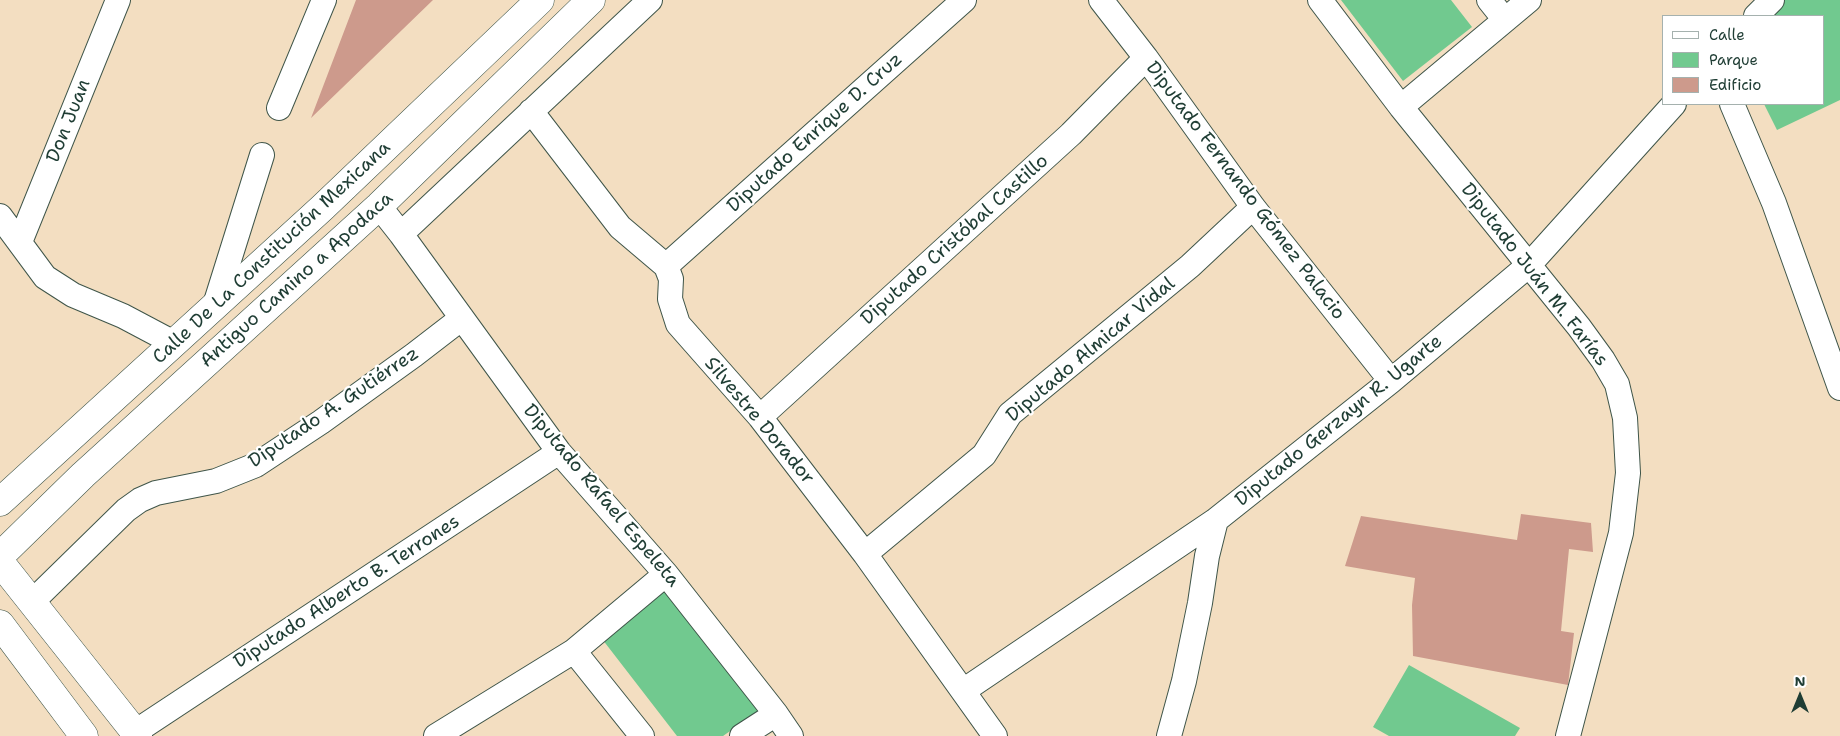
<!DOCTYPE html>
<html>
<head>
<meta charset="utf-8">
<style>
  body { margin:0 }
  #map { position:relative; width:1840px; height:736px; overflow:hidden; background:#f3dec1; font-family:"Shantell Sans",sans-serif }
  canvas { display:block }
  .legend { position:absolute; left:1662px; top:15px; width:162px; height:90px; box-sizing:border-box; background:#fff; border:1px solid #a5b1ae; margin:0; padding:6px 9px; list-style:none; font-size:15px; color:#1f3d34 }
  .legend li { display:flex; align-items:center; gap:10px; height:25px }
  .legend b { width:25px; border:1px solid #a5b1ae }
  .north { position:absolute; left:1775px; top:671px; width:50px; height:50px; -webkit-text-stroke:4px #fff; paint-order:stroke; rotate:0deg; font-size:14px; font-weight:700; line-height:20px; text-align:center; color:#1f3d34 }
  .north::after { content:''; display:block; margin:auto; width:18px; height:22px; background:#1f3d34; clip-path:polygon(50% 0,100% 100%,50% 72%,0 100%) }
</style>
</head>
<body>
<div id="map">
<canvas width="1840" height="736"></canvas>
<ul class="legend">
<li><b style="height:6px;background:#fff"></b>Calle</li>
<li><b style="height:14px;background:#71c98f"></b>Parque</li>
<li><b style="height:14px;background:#cd9a8c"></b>Edificio</li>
</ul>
<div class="north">N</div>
</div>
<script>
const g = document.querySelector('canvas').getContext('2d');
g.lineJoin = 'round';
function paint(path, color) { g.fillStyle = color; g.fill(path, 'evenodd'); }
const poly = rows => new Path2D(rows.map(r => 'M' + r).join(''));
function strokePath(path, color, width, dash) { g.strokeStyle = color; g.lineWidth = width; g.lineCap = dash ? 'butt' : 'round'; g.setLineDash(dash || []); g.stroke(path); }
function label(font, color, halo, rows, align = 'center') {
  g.font = font + ' "Shantell Sans",sans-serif'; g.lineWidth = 4.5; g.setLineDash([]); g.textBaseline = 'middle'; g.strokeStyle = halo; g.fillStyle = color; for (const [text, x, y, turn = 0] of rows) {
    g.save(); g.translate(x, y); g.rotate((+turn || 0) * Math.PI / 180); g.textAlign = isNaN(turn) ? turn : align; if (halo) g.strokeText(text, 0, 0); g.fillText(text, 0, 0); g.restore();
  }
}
const green = poly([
  [1341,0,1451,0,1472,27,1403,81],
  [1781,0,1840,0,1840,100,1777,130,1764,104,1824,104,1824,16,1768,16],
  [670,583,763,708,723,736,677,736,599,635],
  [1409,665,1520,728,1515,736,1389,736,1373,727]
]);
const building = poly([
  [356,0,433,0,311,118],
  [1521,514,1591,523,1593,552,1569,549,1561,631,1574,633,1568,685,1413,656,1412,605,1415,578,1345,566,1361,516,1517,540]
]);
const minor = poly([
  [1101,0,1146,58,1253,207,1391,381],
  [1320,0,1401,107,1579,327,1603,360,1617,384,1625,418,1628,473,1621,533,1568,736],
  [1489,0,1505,20],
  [1756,16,1772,0],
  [1732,104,1774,203,1840,388],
  [1401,107,1529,0],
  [279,108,324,0],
  [531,111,620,227,666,266,671,279,670,299,678,324,760,417,865,554,995,736],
  [379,206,401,234,559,452,666,574,776,714,791,736],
  [0,216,45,277,73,295,123,316,174,343],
  [401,234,650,0],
  [20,242,118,0],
  [666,266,964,0],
  [215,305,262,155],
  [760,417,1071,134,1146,58],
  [865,554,984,455,1010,414,1190,266,1253,207],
  [33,601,126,510,140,500,156,493,216,481,256,465,321,422,414,355,462,318],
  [574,651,642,736],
  [963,691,1216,520,1391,381,1529,265,1674,104],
  [135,732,559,452],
  [436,736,574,651,666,574],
  [742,736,776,714],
  [1169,736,1184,681,1200,603,1207,556,1216,520]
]);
const tertiary = poly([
  [0,502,322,208,540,0],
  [0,556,83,475,379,206,591,0],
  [0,562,138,736],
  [0,624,84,736]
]);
const streetNames = [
  ["Don Juan",69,121,-68],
  ["Diputado Enrique D. Cruz",815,133,-42],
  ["Diputado Fernando Gómez Palacio",1245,191,53],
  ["Diputado Cristóbal Castillo",955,240,-42],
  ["Calle De La Constitución Mexicana",272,253,-43],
  ["Diputado Juán M. Farías",1534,275,52],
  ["Antiguo Camino a Apodaca",297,280,-42],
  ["Diputado Almicar Vidal",1091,350,-40],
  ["Diputado A. Gutiérrez",334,408,-34],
  ["Silvestre Dorador",759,421,50],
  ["Diputado Gerzayn R. Ugarte",1339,421,-39],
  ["Diputado Rafael Espeleta",601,496,50],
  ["Diputado Alberto B. Terrones",347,592,-33]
];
paint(green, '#71c98f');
paint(building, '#cd9a8c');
strokePath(minor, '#3f5549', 26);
strokePath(tertiary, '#3f5549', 29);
strokePath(minor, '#fff', 24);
strokePath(tertiary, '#fff', 28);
label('19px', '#1f3d34', '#fff', streetNames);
</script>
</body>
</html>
